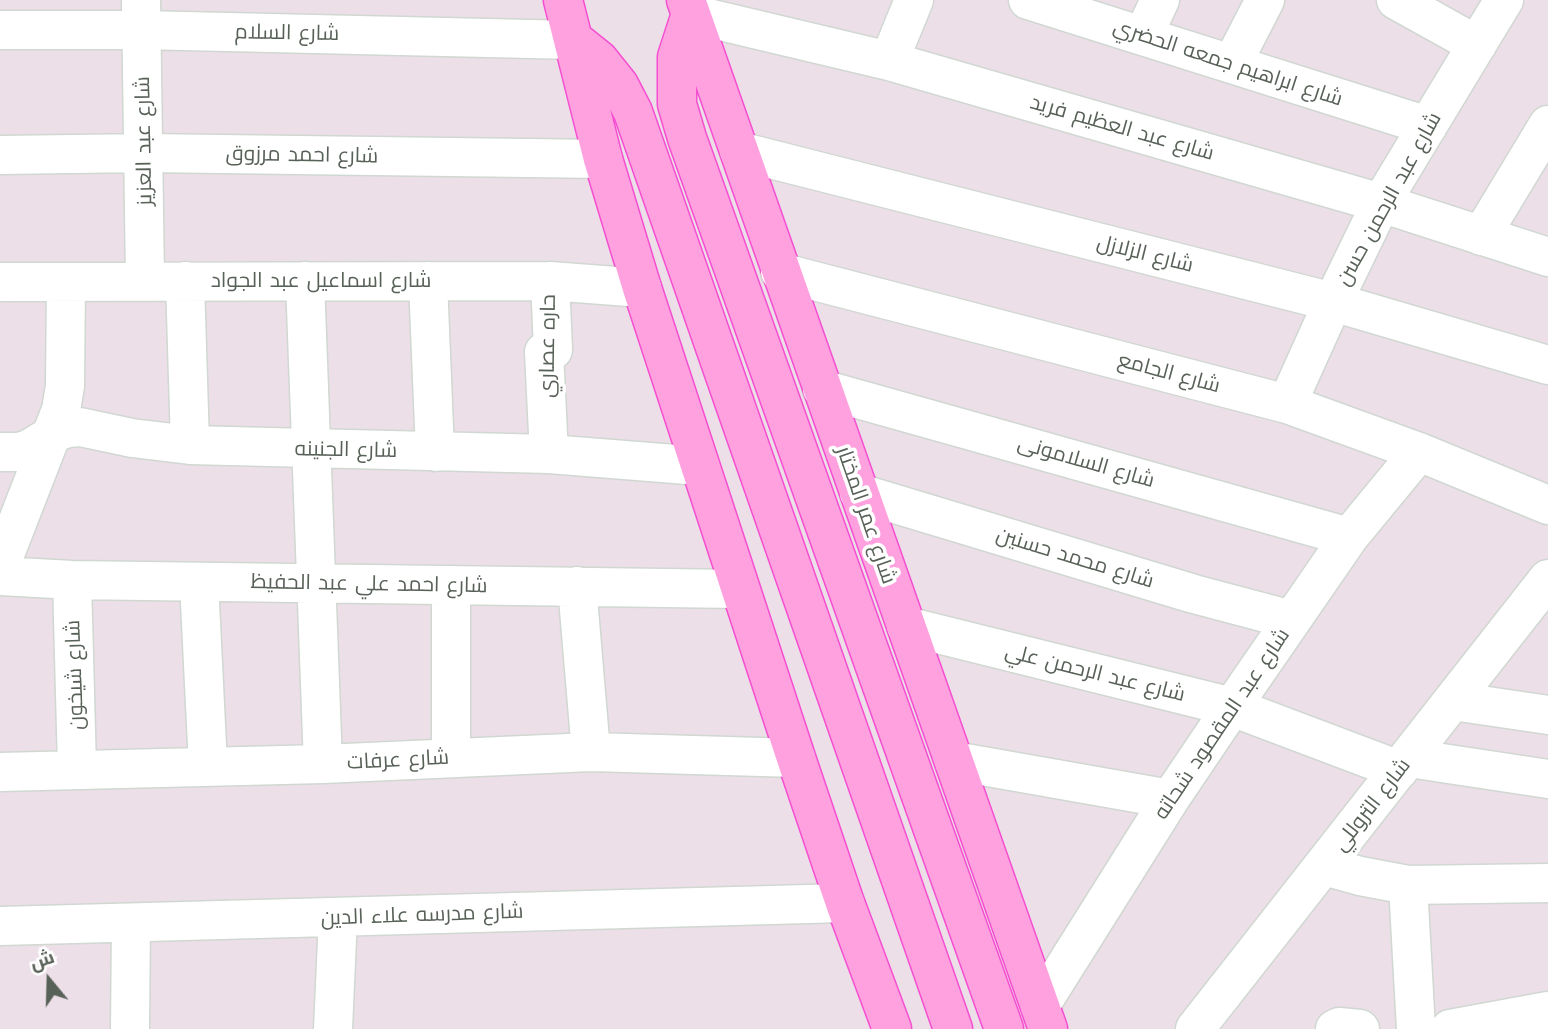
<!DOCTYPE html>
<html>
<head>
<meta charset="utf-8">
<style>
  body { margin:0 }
  #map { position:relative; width:1548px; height:1029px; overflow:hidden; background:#ecdfe8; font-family:"Work Sans",Cairo,sans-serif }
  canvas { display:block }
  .north { position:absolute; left:14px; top:945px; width:70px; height:70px; -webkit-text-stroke:5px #fff; paint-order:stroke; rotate:341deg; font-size:19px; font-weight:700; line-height:28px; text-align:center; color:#586158 }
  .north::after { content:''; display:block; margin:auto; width:24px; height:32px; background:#586158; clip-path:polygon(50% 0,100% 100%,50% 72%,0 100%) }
</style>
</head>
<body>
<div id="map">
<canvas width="1548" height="1029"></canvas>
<div class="north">ش</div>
</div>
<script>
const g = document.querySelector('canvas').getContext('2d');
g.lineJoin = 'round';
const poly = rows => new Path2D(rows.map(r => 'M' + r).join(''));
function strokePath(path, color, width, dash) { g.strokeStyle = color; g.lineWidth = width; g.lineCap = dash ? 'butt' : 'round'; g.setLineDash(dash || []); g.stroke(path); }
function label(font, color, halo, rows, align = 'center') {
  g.font = font + ' "Work Sans",Cairo,sans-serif'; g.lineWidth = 7; g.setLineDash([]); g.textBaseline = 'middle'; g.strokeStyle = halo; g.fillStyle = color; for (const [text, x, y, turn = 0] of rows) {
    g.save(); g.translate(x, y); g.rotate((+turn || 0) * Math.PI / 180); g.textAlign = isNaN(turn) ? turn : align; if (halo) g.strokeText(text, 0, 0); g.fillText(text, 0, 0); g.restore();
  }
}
const minor = poly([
  [141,0,145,281],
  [1028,0,1428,126],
  [1396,0,1477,45],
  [691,14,889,61,1381,203,1548,257],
  [0,30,141,30,574,40],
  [1143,36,1160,0],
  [889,61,914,0],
  [1232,64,1265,0],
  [739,151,1333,302,1548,365],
  [0,155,145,153,603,159],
  [1481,236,1548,125],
  [780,272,1287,404,1419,452,1548,505],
  [185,281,190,445],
  [305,281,323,764],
  [428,281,435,452],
  [0,282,550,281,642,288],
  [822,389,1349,537],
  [1287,404,1333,302,1381,203,1504,0],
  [0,452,19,452,29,449,57,432,68,428,80,427,132,438,190,445,549,454,700,466],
  [549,454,544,352,553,350,550,281],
  [859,493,1194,594,1292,620],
  [0,567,61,410,65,386,66,282],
  [0,576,72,580,739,589],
  [72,580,77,769],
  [199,582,208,766],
  [451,585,451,757],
  [577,586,591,752],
  [906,626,1232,707,1399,770],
  [1453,701,1548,715],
  [1409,758,1548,779],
  [954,761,1170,799],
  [0,772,323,764,591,752,796,758],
  [1324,866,1360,876,1408,885,1548,883],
  [1408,885,1416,1029],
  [0,926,845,903],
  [1040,1006,1170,799,1232,707,1349,537,1419,452],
  [130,1029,131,923],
  [333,1029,338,917],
  [1195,1029,1548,579],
  [1335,1029,1339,1027,1360,1029],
  [1450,1029,1548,1011]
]);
const major = poly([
  [563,0,603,159,642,288,796,758,845,903,892,1029],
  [686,0,1048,1029],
  [691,14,677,57,677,104,687,138,1004,1029],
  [574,40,599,60,619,85,633,112,953,1029]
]);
const streetNames = [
  ["شارع السلام",287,33,1],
  ["شارع ابراهيم جمعه الحضري",1228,63,18],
  ["شارع عبد العظيم فريد",1122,128,16],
  ["شارع عبد العزيز",144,141,-91],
  ["شارع احمد مرزوق",302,155,1],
  ["شارع عبد الرحمن حسن",1389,199,-61],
  ["شارع الزلازل",1145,254,14],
  ["شارع اسماعيل عبد الجواد",321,281],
  ["حاره عصاري",548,346,-89],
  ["شارع الجامع",1169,373,15],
  ["شارع الجنينه",346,450,1],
  ["شارع السلامونى",1086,462,16],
  ["شارع عمر المختار",866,515,71],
  ["شارع محمد حسنين",1075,558,17],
  ["شارع احمد علي عبد الحفيظ",369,584,1],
  ["شارع عبد الرحمن علي",1095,673,14],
  ["شارع شيخون",75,675,-92],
  ["شارع عبد المقصود شحاته",1222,724,-56],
  ["شارع عرفات",398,760,-3],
  ["شارع التروللي",1372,805,-52],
  ["شارع مدرسه علاء الدين",422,915,-2]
];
strokePath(minor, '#d0d8d1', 41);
strokePath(major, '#f54fd1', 41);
strokePath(minor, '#fff', 38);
strokePath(major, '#ffa1df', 38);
label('21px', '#586158', '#fff', streetNames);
</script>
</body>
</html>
